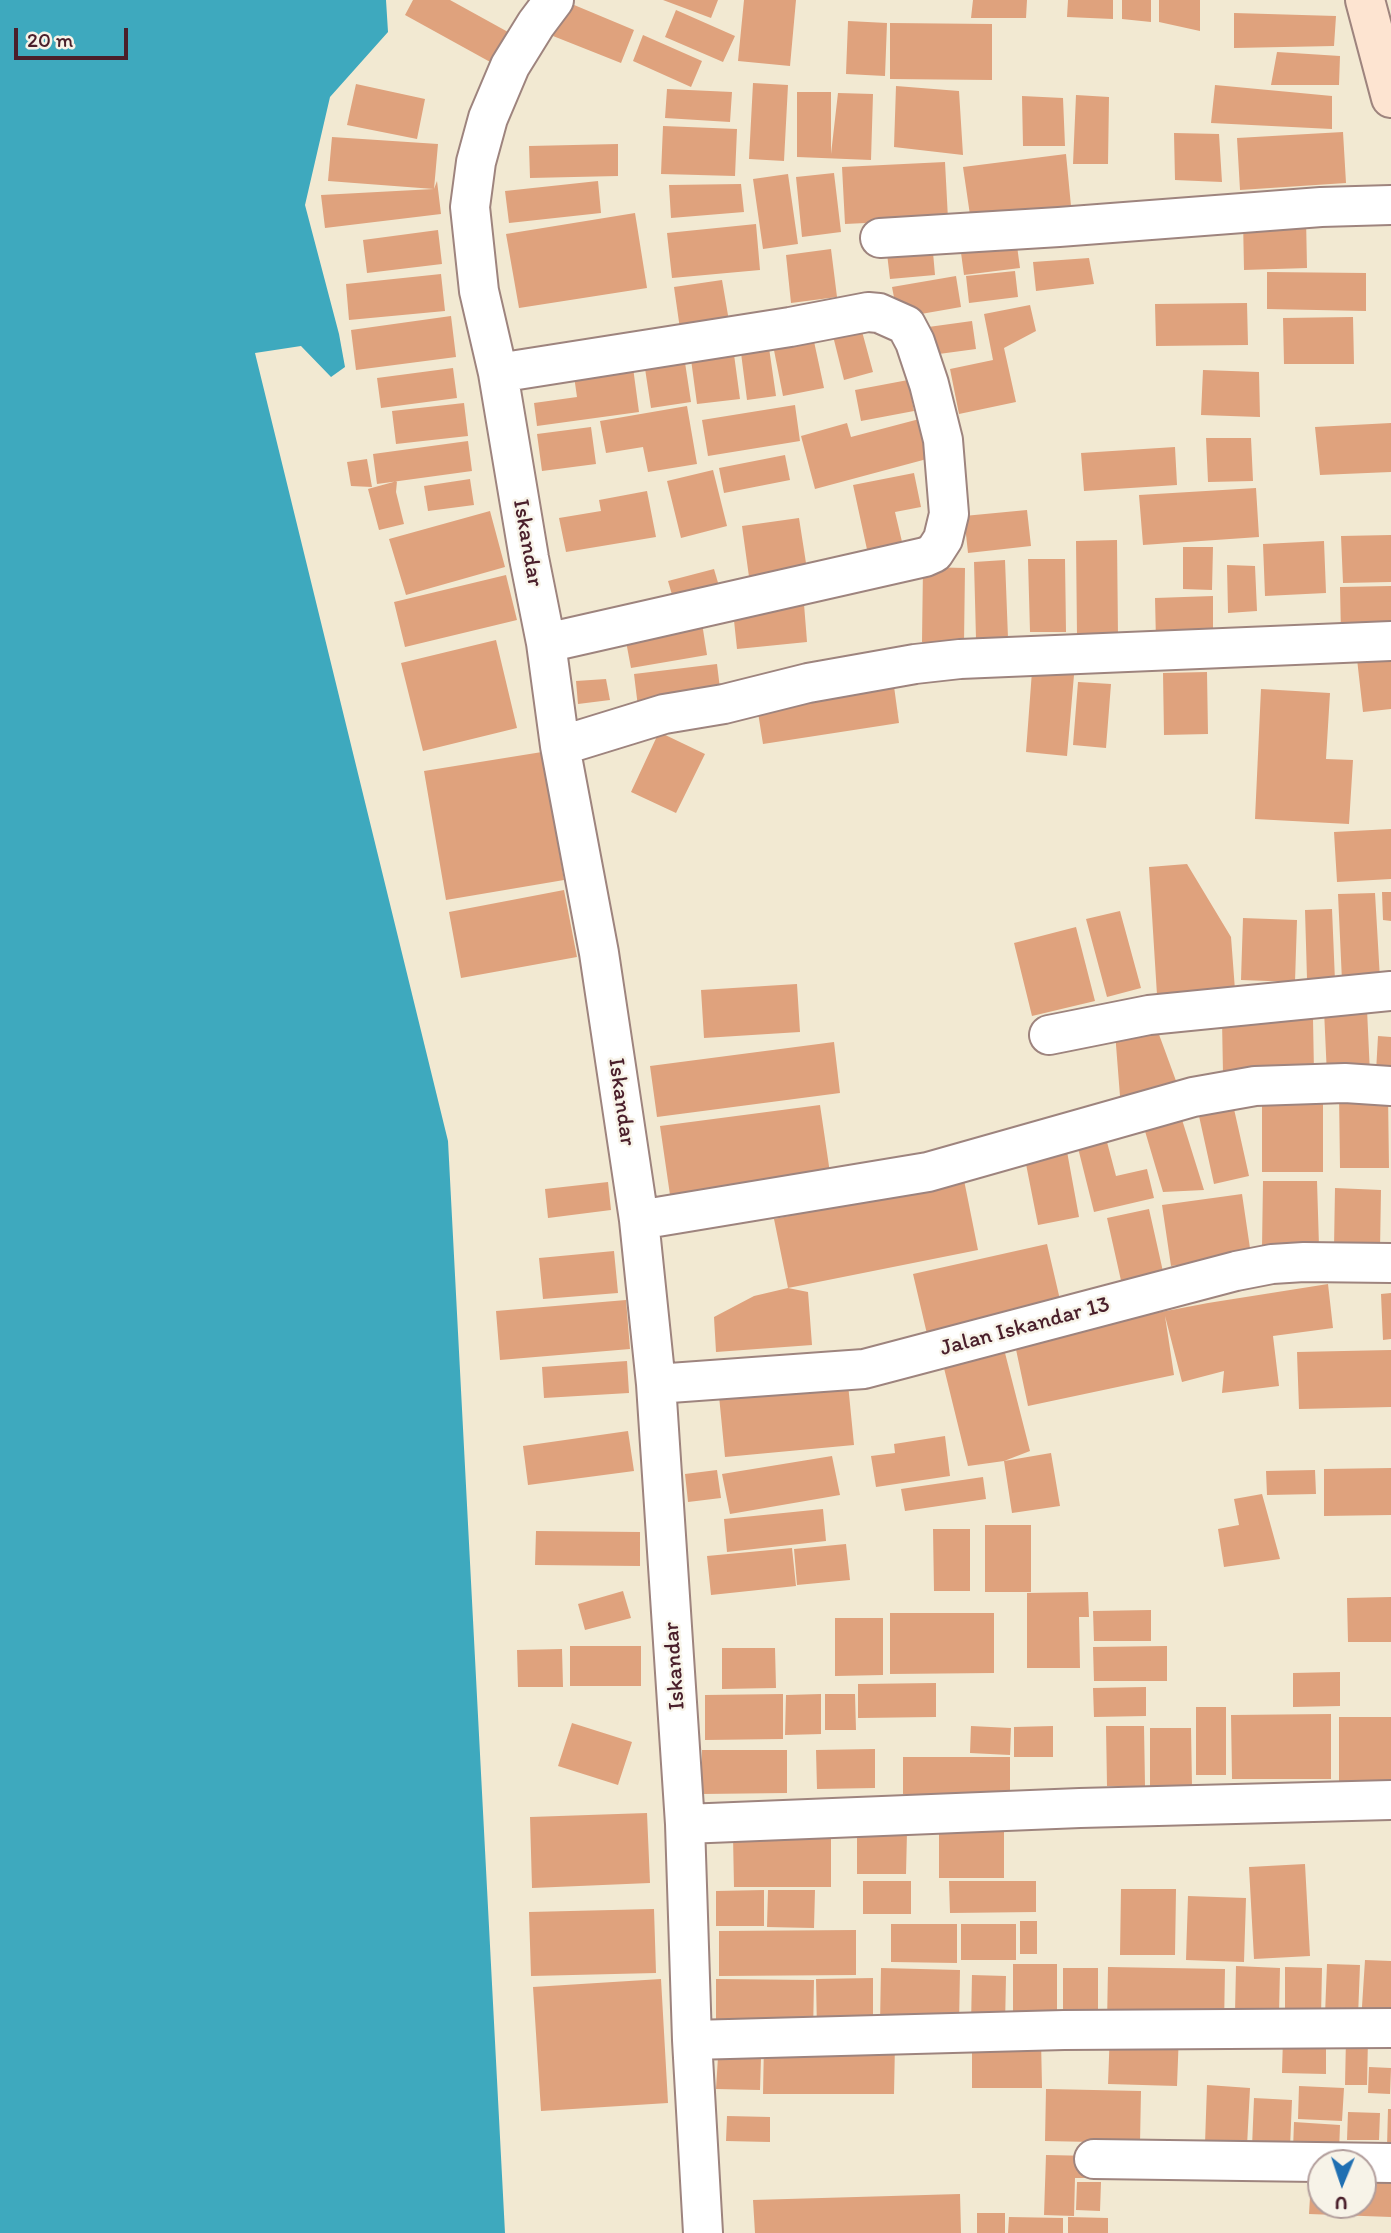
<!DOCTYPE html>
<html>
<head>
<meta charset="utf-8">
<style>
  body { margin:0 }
  #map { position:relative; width:1391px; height:2233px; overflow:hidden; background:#f2e9d2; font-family:Itim,sans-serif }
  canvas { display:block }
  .north { position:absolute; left:1307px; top:2149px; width:70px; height:70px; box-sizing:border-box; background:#f7f3e8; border:2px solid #b29e9c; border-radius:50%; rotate:182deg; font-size:19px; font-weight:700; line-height:28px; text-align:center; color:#4a1f2b }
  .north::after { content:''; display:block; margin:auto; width:24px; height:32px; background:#1f6fb2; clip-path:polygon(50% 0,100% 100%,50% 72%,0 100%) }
  .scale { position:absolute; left:14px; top:28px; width:114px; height:32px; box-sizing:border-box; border:4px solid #4a1f2b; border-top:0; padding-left:9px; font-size:21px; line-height:24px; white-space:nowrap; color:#4a1f2b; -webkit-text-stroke:5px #f7f3e8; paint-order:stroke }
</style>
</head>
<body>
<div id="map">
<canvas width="1391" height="2233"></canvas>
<div class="north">U</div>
<div class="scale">20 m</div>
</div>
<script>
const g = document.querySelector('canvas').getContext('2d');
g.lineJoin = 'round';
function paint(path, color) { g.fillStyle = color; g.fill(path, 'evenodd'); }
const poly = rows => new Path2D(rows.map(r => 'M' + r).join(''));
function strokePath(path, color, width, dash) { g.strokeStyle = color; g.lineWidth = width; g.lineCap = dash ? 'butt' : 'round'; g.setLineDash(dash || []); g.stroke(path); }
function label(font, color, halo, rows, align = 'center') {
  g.font = font + ' Itim,sans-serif'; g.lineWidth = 5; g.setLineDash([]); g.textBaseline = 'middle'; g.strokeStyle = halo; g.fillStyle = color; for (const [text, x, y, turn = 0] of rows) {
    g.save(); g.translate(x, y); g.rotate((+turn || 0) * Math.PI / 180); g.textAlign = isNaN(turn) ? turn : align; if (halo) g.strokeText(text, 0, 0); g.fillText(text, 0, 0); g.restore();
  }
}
const water = poly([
  [0,0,386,0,388,32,330,97,305,205,339,334,345,367,331,377,301,346,255,353,448,1141,505,2233,0,2233]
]);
const building = poly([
  [413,0,450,0,508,32,492,63,405,15],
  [663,0,718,0,711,18],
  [744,0,796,0,790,66,738,61],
  [973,0,1027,0,1026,18,971,18],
  [1068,0,1113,0,1113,19,1067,17],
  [1122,0,1151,0,1151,22,1122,19],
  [1159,0,1200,0,1200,31,1159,22],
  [567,2,634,30,621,63,553,36],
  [676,10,735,36,723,62,665,37],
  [1234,13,1336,16,1334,46,1234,48],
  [848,21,887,23,885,76,846,74],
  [890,23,992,24,992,80,890,79],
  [643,35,702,61,691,87,633,61],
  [1277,52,1340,56,1339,85,1271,85],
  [753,83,788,85,784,161,749,159],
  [356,84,425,99,417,139,347,125],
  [1215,85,1332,96,1332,129,1211,123],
  [896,86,959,91,963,155,894,147],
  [667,89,732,92,730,122,665,118],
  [797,92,831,92,831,154,838,93,873,94,871,160,797,157],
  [1076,95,1109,97,1108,164,1073,164],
  [1022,96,1063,98,1065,146,1023,146],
  [663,126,737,129,735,176,661,174],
  [1343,132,1346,183,1240,190,1237,138],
  [1174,133,1219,134,1222,182,1175,180],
  [332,137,438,144,434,189,437,181,441,214,325,228,321,195,434,189,328,181],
  [618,144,618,176,530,178,529,146],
  [1066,154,1071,206,970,215,963,167],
  [945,162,948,219,845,224,842,167],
  [834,173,841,232,802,237,796,177],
  [788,174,798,244,763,249,753,179],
  [598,181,601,213,509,223,505,191],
  [741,184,744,212,671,218,669,185],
  [635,213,647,288,519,308,506,234],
  [1306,217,1307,268,1244,270,1243,219],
  [756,224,760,270,672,278,667,233],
  [438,230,442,264,367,273,363,240],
  [1015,231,1020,268,964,275,959,238],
  [932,241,935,275,890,279,886,245],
  [831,249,837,297,791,303,786,255],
  [1089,258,1094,284,1036,291,1033,262],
  [1015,271,1018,297,969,303,966,276],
  [1267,272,1366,273,1366,311,1267,309],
  [441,274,445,311,349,320,346,284],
  [956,276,961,307,898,318,892,287],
  [722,280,729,321,680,329,674,287],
  [1247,303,1248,345,1156,346,1155,304],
  [1030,305,1036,331,1004,348,1016,402,959,414,950,369,993,360,984,314],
  [451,316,456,357,356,370,351,330],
  [1353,317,1354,364,1284,364,1283,318],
  [972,321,976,349,924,356,921,328],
  [860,324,873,372,844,380,832,332],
  [812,332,824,388,783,396,772,340],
  [768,341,776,396,747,400,740,345],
  [733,347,740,399,697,404,690,352],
  [684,356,691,402,651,408,644,362],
  [632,360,639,412,537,426,534,403,577,397,573,369],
  [453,368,457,398,381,408,377,378],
  [1203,370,1259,372,1260,417,1201,415],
  [908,380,914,411,861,421,855,390],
  [464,403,468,436,396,444,392,411],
  [795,405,800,441,708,456,702,420],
  [687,406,697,464,648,472,643,447,606,453,600,421],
  [927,417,938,456,815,489,801,436,847,423,851,437],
  [1391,423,1391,472,1320,475,1315,427],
  [591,427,596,464,542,471,537,434],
  [1206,438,1251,438,1253,481,1208,482],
  [468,441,472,471,377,484,373,454],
  [1175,447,1177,485,1084,491,1081,453],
  [785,455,790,480,724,493,719,468],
  [367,459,372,487,351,486,347,462],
  [713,470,727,526,681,538,667,481],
  [914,473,921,507,895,512,903,546,868,554,853,485],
  [470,479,474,505,428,511,424,486],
  [397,481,396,492,404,524,379,530,368,489],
  [1256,488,1259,537,1143,545,1139,495],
  [647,491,656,537,566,552,559,518,601,511,599,500],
  [1027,510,1031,546,968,553,964,516],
  [490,511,505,567,406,595,389,539],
  [799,518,808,576,750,584,742,526],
  [1391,535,1391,582,1343,583,1341,536],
  [1117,540,1118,636,1077,636,1076,541],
  [1324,541,1326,593,1265,596,1263,544],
  [1183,547,1213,547,1212,590,1183,589],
  [1028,559,1065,559,1066,632,1030,632],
  [1005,560,1008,638,976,639,974,562],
  [1227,565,1255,566,1257,611,1228,613],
  [923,567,965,568,964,643,922,642],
  [714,569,721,593,675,605,668,581],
  [506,575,517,620,405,647,394,602],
  [1391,586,1391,633,1341,634,1340,587],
  [1213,596,1213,641,1156,642,1155,598],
  [804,604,807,642,737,649,733,611],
  [702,623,707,655,631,668,625,636],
  [496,640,517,728,423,751,401,663],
  [1391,656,1391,709,1363,712,1357,659],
  [717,664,721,697,638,707,634,674],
  [1032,671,1074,675,1067,756,1026,752],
  [1207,672,1208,734,1164,735,1163,673],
  [606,679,610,700,578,704,576,681],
  [893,679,899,723,763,744,756,700],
  [1078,682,1111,684,1106,748,1073,745],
  [1261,689,1330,693,1326,759,1353,760,1349,824,1255,819],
  [659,732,705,754,676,813,631,792],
  [542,752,564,880,446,900,424,771],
  [1391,829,1391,879,1337,882,1334,832],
  [1187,864,1231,937,1235,990,1157,995,1149,867],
  [564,890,577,957,461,978,449,912],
  [1382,892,1391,892,1391,921,1383,920],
  [1375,893,1380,979,1342,981,1338,894],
  [1332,909,1335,981,1307,979,1305,910],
  [1120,911,1141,988,1107,997,1086,919],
  [1243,918,1297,920,1295,982,1241,980],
  [1076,927,1095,1001,1032,1016,1014,943],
  [797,984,800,1032,704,1038,701,990],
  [1367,1009,1370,1074,1327,1076,1324,1010],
  [1313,1019,1314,1073,1223,1074,1222,1020],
  [1157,1029,1179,1089,1121,1109,1115,1032],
  [1378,1036,1391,1037,1391,1073,1376,1072],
  [834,1042,840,1093,657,1117,650,1066],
  [1339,1093,1388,1093,1389,1168,1340,1168],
  [1232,1100,1249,1176,1214,1184,1197,1107],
  [1262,1101,1323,1101,1323,1172,1262,1172],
  [820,1105,830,1173,670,1195,660,1126],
  [1179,1110,1204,1190,1163,1192,1142,1121],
  [1107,1142,1116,1176,1147,1169,1154,1198,1094,1212,1078,1148],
  [1066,1146,1079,1217,1038,1225,1024,1154],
  [964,1180,978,1250,788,1288,774,1219],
  [1263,1181,1317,1181,1319,1246,1262,1248],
  [608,1182,611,1210,548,1218,545,1189],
  [1335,1188,1381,1190,1380,1250,1334,1248],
  [1242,1194,1251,1255,1171,1266,1162,1205],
  [1149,1209,1164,1276,1122,1285,1107,1218],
  [1047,1244,1061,1304,927,1334,913,1274],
  [614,1251,618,1293,543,1299,539,1258],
  [1328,1284,1333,1328,1273,1336,1279,1386,1222,1393,1224,1371,1182,1382,1165,1316,1174,1375,1028,1406,1014,1340,1208,1303],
  [788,1288,808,1292,812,1345,716,1352,714,1317,754,1296],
  [1391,1293,1391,1339,1383,1340,1381,1294],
  [626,1300,630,1349,500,1360,496,1311],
  [1004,1349,1030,1451,1004,1461,1051,1453,1060,1506,1012,1513,1004,1461,968,1466,943,1364],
  [1391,1350,1391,1407,1299,1409,1297,1352],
  [627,1361,629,1393,544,1398,542,1367],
  [848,1384,854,1445,725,1457,719,1396],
  [628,1431,634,1471,528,1485,523,1446],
  [945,1436,950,1476,876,1487,871,1456,895,1453,894,1444],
  [832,1456,840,1495,730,1514,722,1474],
  [1391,1468,1391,1515,1324,1516,1324,1469],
  [717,1470,721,1498,688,1502,685,1474],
  [1315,1470,1316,1494,1267,1495,1266,1471],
  [983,1477,986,1499,905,1511,901,1489],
  [1262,1494,1280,1559,1224,1567,1218,1529,1239,1525,1234,1499],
  [823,1509,826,1541,727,1552,724,1519],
  [985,1525,1031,1525,1031,1592,985,1592],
  [933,1529,970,1529,970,1591,934,1591],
  [536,1531,640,1532,640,1566,535,1565],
  [846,1544,850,1580,797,1585,794,1549],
  [792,1548,796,1586,711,1595,707,1556],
  [623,1591,631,1618,585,1630,578,1604],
  [1088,1592,1089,1617,1079,1617,1080,1668,1027,1668,1027,1593],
  [1391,1597,1391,1642,1348,1642,1347,1598],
  [1151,1610,1151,1641,1094,1641,1093,1611],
  [890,1613,994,1613,994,1673,890,1674],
  [835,1618,883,1618,883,1675,835,1676],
  [570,1646,641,1646,641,1686,570,1686],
  [1167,1646,1167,1681,1094,1681,1093,1647],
  [722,1648,775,1648,776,1688,722,1689],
  [562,1649,563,1687,518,1687,517,1650],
  [1340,1672,1340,1706,1293,1707,1293,1673],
  [936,1683,936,1717,858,1718,858,1684],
  [1146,1687,1146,1716,1094,1717,1093,1688],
  [783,1694,783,1739,705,1740,705,1695],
  [821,1694,821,1734,785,1735,786,1695],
  [825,1694,855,1694,856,1730,825,1730],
  [1196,1707,1226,1707,1226,1775,1196,1775],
  [1331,1714,1331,1779,1232,1779,1231,1715],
  [1339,1717,1391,1717,1391,1782,1339,1782],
  [572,1723,632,1742,618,1785,558,1766],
  [971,1726,1011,1728,1010,1755,970,1753],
  [1053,1726,1053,1757,1014,1757,1014,1727],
  [1106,1726,1144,1726,1145,1786,1107,1786],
  [1150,1728,1191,1728,1192,1787,1150,1787],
  [875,1749,875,1788,817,1789,816,1750],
  [702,1750,787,1750,787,1793,702,1794],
  [903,1757,1010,1757,1010,1794,903,1794],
  [647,1813,650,1883,532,1888,530,1817],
  [939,1827,1004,1827,1004,1878,939,1878],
  [857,1831,907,1831,906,1874,857,1874],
  [733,1836,831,1836,831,1887,734,1887],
  [1305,1864,1310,1956,1254,1959,1249,1867],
  [863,1881,911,1881,911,1914,863,1914],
  [949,1881,1036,1881,1036,1912,950,1913],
  [1121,1889,1176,1889,1175,1955,1120,1955],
  [764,1890,764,1926,716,1926,716,1891],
  [768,1890,815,1890,814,1928,767,1927],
  [1188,1896,1246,1898,1244,1962,1186,1960],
  [654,1909,656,1973,531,1976,529,1912],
  [1020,1921,1037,1921,1037,1954,1020,1954],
  [891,1924,957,1924,957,1963,891,1962],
  [961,1924,1016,1924,1016,1960,961,1960],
  [856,1930,856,1975,719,1976,719,1931],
  [1365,1960,1391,1961,1391,2024,1361,2022],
  [1013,1964,1057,1964,1057,2024,1013,2024],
  [1327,1964,1360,1965,1358,2017,1325,2015],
  [1236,1966,1280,1968,1279,2014,1235,2013],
  [1108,1967,1225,1969,1224,2027,1107,2025],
  [1285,1967,1322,1968,1321,2018,1285,2017],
  [881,1968,960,1970,959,2025,880,2025],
  [1063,1968,1098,1968,1098,2010,1063,2010],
  [972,1975,1006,1976,1005,2026,971,2026],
  [873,1978,873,2031,817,2031,816,1979],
  [661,1979,668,2103,541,2111,533,1987],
  [716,1979,814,1980,813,2035,716,2034],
  [1110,2031,1179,2033,1177,2086,1108,2084],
  [1283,2038,1326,2040,1326,2074,1282,2073],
  [1346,2038,1368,2039,1367,2085,1345,2085],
  [1041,2039,1042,2088,972,2088,972,2040],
  [764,2043,895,2043,894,2094,763,2094],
  [718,2057,761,2058,760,2090,716,2089],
  [1369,2067,1391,2068,1390,2094,1368,2093],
  [1207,2085,1250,2088,1247,2146,1205,2144],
  [1299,2086,1344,2088,1342,2121,1298,2119],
  [1046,2089,1141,2091,1140,2143,1045,2141],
  [1254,2098,1292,2100,1290,2148,1252,2147],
  [1388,2109,1391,2109,1391,2147,1387,2147],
  [1348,2112,1380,2113,1379,2140,1347,2140],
  [727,2116,770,2117,770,2142,726,2141],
  [1294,2122,1340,2125,1339,2153,1293,2150],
  [1046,2155,1093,2156,1093,2178,1075,2178,1074,2216,1044,2215],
  [1312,2163,1321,2163,1321,2205,1363,2205,1363,2165,1391,2166,1391,2217,1309,2214],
  [1077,2182,1101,2182,1100,2211,1076,2210],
  [960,2194,961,2233,755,2233,753,2200],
  [977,2213,1005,2213,1005,2233,977,2233],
  [1009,2217,1063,2218,1063,2233,1008,2233],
  [1068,2217,1108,2218,1108,2233,1068,2233]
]);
const street = poly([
  [554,0,536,24,510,66,488,118,476,162,470,207,479,291,498,373,529,558,546,643,560,746,599,953,639,1220,656,1384,685,1824,692,2040,703,2233],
  [880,238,1059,227,1321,207,1391,205],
  [498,373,790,327,868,312,879,313,906,325,915,342,929,384,943,440,949,514,943,539,934,553,925,557,546,643],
  [560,746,664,714,724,704,808,683,915,664,960,659,1391,641],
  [1049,1035,1149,1015,1391,991],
  [639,1220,928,1172,1193,1097,1255,1086,1345,1083,1391,1086],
  [656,1384,864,1369,1236,1271,1272,1264,1304,1262,1391,1263],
  [685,1824,1080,1808,1391,1800],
  [692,2040,1064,2030,1391,2028],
  [1094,2159,1391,2163]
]);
const secondary = poly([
  [1365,0,1391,98]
]);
const streetNames = [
  ["Iskandar",527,543,80],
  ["Iskandar",621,1102,82],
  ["Jalan Iskandar 13",1025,1327,-15],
  ["Iskandar",675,1666,-94]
];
paint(water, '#3ea9be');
paint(building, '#dfa27d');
strokePath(street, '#9e847e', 42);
strokePath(secondary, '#9e847e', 42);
strokePath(street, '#fff', 38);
strokePath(secondary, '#fde4d1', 38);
label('23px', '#4a1f2b', '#f7f3e8', streetNames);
</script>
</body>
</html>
